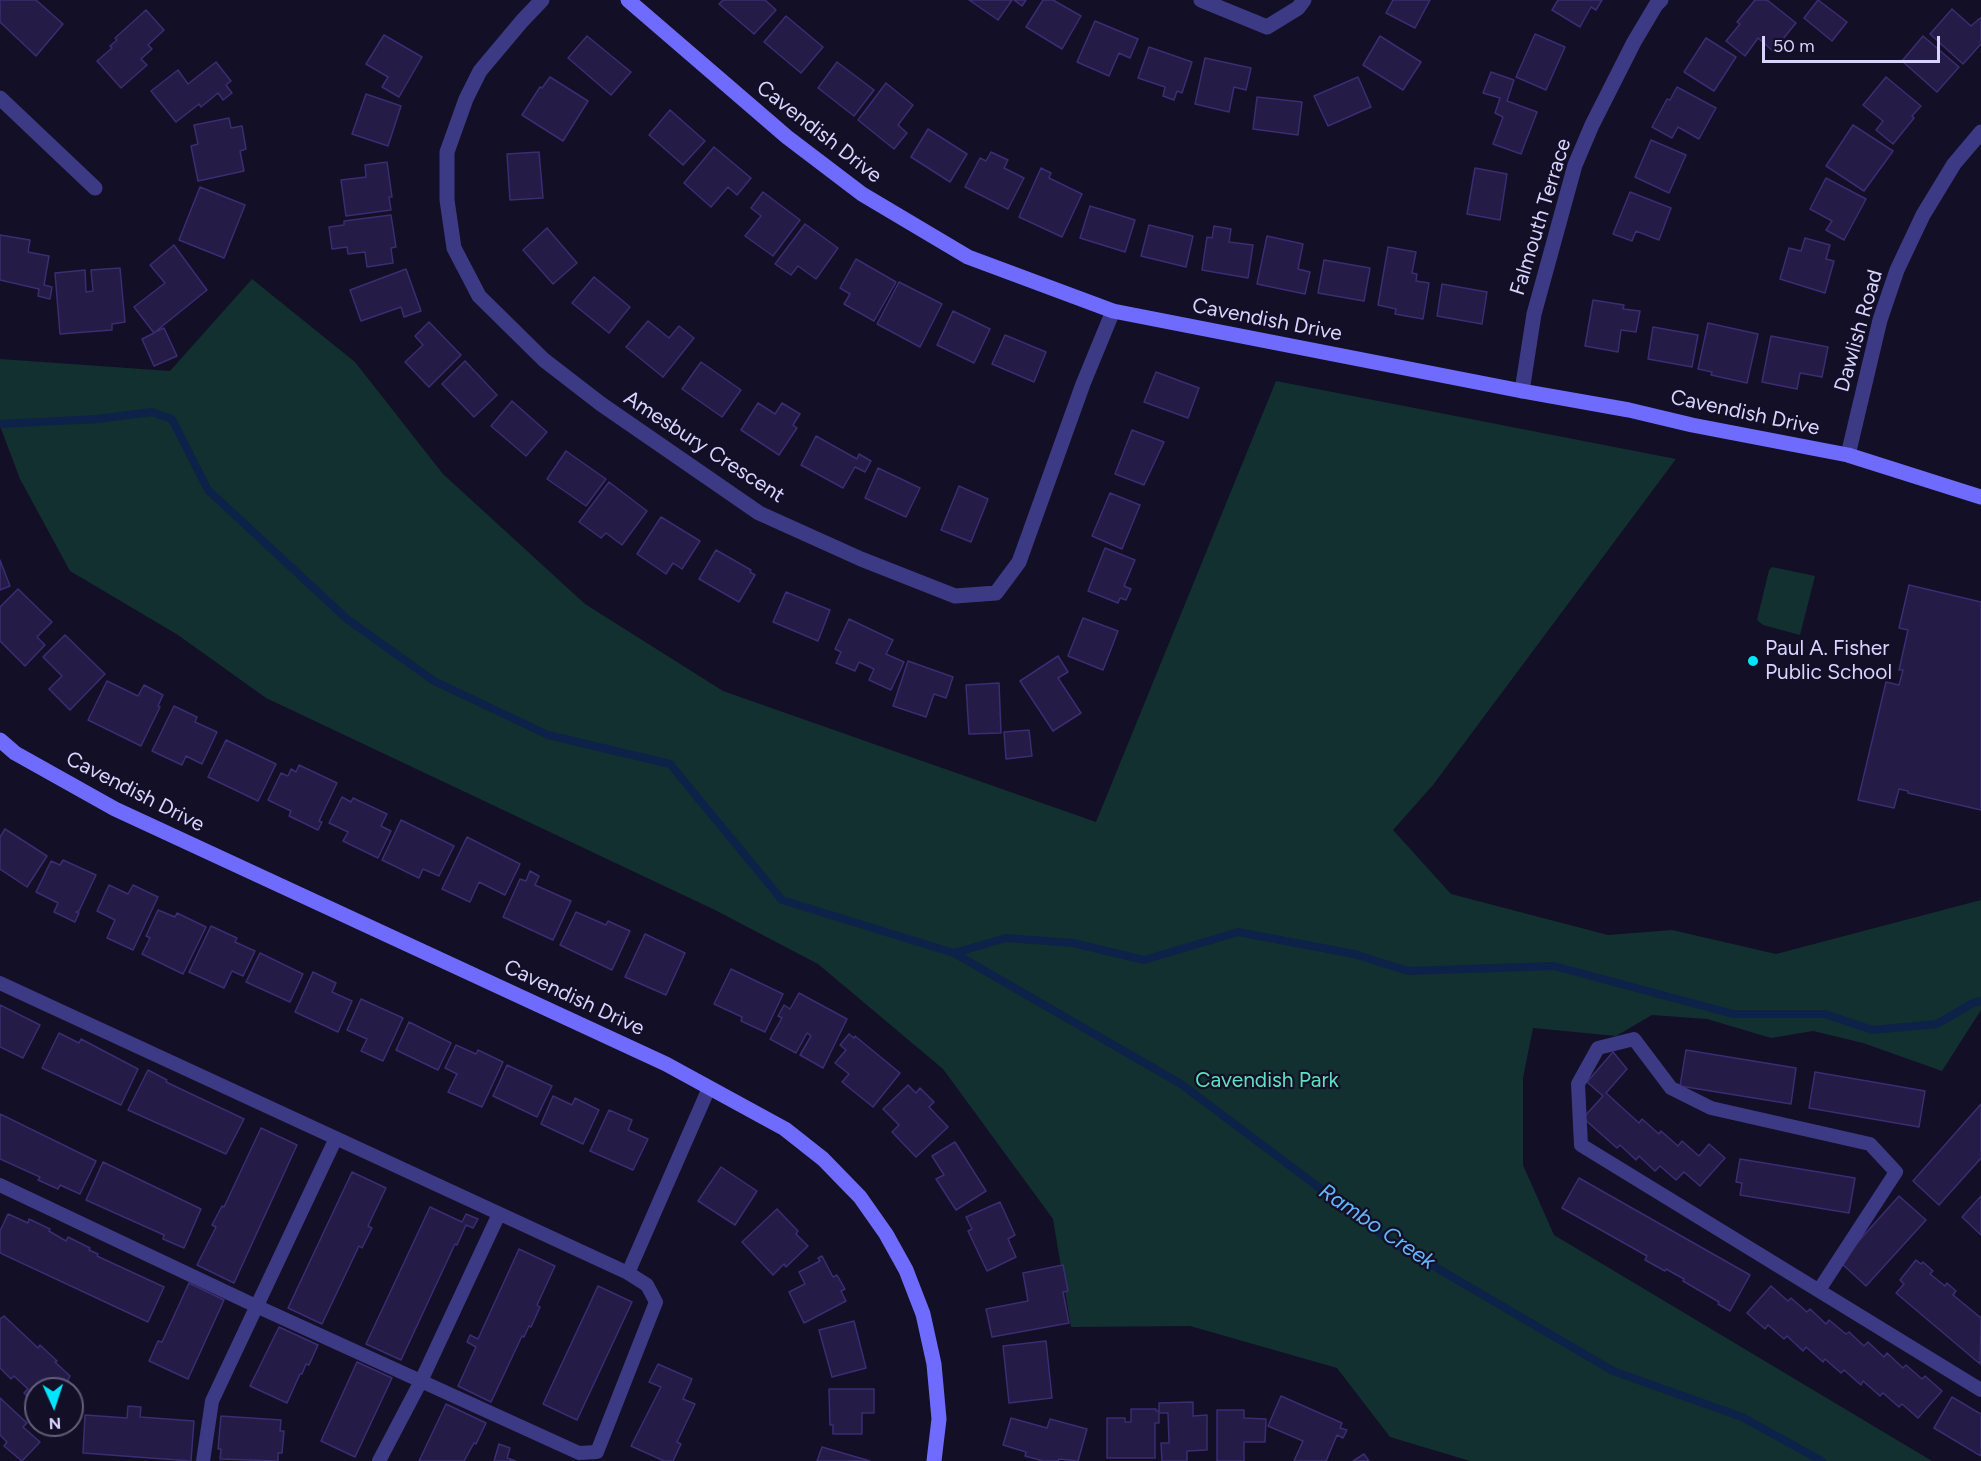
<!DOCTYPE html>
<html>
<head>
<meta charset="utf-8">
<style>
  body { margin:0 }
  #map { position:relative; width:1981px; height:1461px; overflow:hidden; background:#130f26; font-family:Figtree,sans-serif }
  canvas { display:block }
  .north { position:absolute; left:24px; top:1377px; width:60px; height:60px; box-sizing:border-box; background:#130f26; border:2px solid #625e7d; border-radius:50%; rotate:177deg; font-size:16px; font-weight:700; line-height:24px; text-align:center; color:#d9d4ff }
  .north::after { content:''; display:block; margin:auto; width:21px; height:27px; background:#00e5ff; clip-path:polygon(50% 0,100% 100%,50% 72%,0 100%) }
  .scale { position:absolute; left:1762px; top:36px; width:178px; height:27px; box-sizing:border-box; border:3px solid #d9d4ff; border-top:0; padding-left:8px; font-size:18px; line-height:21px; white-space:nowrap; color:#d9d4ff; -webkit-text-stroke:4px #130f26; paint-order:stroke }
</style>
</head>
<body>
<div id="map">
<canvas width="1981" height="1461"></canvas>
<div class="north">N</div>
<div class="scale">50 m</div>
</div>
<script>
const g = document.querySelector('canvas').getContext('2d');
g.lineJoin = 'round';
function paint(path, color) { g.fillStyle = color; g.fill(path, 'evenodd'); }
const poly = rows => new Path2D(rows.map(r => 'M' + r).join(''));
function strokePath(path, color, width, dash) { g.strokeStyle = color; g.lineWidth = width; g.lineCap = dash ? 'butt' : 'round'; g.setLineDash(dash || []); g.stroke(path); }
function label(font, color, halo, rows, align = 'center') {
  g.font = font + ' Figtree,sans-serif'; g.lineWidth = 4.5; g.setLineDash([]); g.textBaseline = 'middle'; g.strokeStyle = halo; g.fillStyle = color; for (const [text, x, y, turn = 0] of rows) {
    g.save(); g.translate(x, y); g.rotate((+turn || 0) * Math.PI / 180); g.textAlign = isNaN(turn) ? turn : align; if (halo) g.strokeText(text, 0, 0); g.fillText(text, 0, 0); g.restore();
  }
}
const green = poly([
  [252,279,355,362,443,474,585,604,723,691,1096,822,1276,381,1676,459,1433,785,1393,830,1451,894,1608,935,1672,930,1776,954,1981,900,1981,1010,1942,1071,1863,1043,1813,1031,1771,1038,1707,1019,1652,1015,1616,1036,1533,1028,1523,1078,1523,1165,1554,1235,1932,1461,1470,1461,1390,1437,1337,1368,1190,1326,1071,1327,1053,1219,943,1069,818,964,715,910,266,698,178,635,70,571,20,479,0,426,0,359,170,371],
  [1772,567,1815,576,1800,635,1763,625,1757,620,1769,570]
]);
const stream = poly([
  [0,424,97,419,152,412,172,419,208,490,347,619,434,681,548,735,670,764,782,900,954,953,1181,1084,1389,1240,1613,1371,1742,1417,1822,1461],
  [954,953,1006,938,1073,943,1144,960,1238,932,1354,954,1408,971,1554,966,1733,1014,1825,1014,1872,1030,1937,1024,1973,1003,1981,1001]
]);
const building = poly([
  [0,0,36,0,63,24,36,56,0,22,0,0],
  [723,0,765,0,776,10,754,34,719,4,723,0],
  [969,0,1012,0,998,20,969,0],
  [1014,0,1026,0,1022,6,1014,0],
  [1043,0,1053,0,1081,16,1062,49,1026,27,1043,0],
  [1393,0,1430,0,1415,28,1386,13,1393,0],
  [1558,0,1602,0,1596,10,1591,7,1580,27,1552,10,1558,0],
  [1755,0,1767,0,1796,23,1773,51,1758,38,1745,56,1726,41,1740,24,1737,22,1755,0],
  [1818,0,1847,22,1832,41,1804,18,1818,0],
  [1952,9,1971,26,1980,18,1981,19,1981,44,1963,64,1930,34,1952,9],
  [146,10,164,30,148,45,152,49,141,59,147,65,121,88,97,61,112,48,110,46,117,40,115,38,146,10],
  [786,16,823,47,801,73,764,42,786,16],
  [1095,21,1138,39,1130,58,1119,53,1109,76,1077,62,1095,21],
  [1535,34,1565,47,1546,90,1516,77,1535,34],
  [384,35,422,57,399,97,382,87,388,77,366,64,384,35],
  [587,36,631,72,611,95,568,58,587,36],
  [1380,36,1421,62,1403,90,1363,65,1380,36],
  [1923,36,1959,67,1937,92,1902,61,1923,36],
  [1706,38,1736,57,1714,91,1684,72,1706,38],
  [1149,47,1192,62,1182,93,1177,91,1174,100,1163,96,1165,87,1138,78,1149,47],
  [1205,58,1251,68,1246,90,1234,87,1229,112,1195,104,1205,58],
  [216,62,231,81,226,85,232,93,223,100,218,93,201,107,199,104,176,122,151,91,178,70,188,84,216,62],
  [837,62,874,90,854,116,818,88,837,62],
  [1491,72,1514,80,1507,101,1537,112,1521,154,1493,144,1503,117,1495,113,1500,98,1483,93,1491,72],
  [550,77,588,101,563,141,522,115,540,87,542,88,550,77],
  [1358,77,1371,107,1328,126,1314,96,1358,77],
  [1886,77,1921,106,1912,116,1914,118,1893,144,1876,130,1883,121,1863,105,1886,77],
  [886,83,913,105,898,125,907,133,894,149,858,120,886,83],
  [1677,87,1716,108,1699,139,1678,127,1672,138,1652,127,1667,99,1670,100,1677,87],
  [366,94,401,106,388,146,352,134,366,94],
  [1257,97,1302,102,1298,135,1253,129,1257,97],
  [670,110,705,141,683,165,649,135,670,110],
  [229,118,231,128,242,126,246,149,240,151,244,171,198,181,191,146,198,144,194,125,229,118],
  [1853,125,1893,151,1864,191,1826,166,1853,125],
  [928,129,967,154,950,182,911,157,928,129],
  [1651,140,1686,155,1669,193,1635,177,1651,140],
  [714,147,751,178,737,195,728,187,711,207,684,183,714,147],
  [539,152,543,198,510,200,507,154,539,152],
  [991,152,1008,160,1004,168,1024,178,1008,209,965,187,980,158,986,161,991,152],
  [387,162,392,197,389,197,391,210,346,216,341,180,366,177,365,165,387,162],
  [1041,168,1051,173,1049,178,1082,194,1062,237,1019,217,1041,168],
  [1475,168,1507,174,1500,220,1467,214,1475,168],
  [1826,178,1866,199,1844,240,1826,230,1832,221,1810,209,1826,178],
  [200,187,245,205,224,258,179,240,200,187],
  [763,192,800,220,773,256,745,236,761,216,751,208,763,192],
  [1630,192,1671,208,1659,240,1636,231,1632,241,1613,234,1630,192],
  [1090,206,1135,220,1125,252,1080,238,1090,206],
  [391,215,396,247,391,248,393,263,367,267,365,252,348,254,347,247,332,249,329,227,344,225,344,221,391,215],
  [805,224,838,248,816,279,798,266,791,275,775,264,805,224],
  [1149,225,1193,236,1186,267,1141,256,1149,225],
  [1214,226,1231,229,1229,242,1253,245,1248,278,1202,270,1207,237,1212,238,1214,226],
  [547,228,577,263,553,284,523,250,547,228],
  [0,235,30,240,28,252,49,256,44,285,52,287,50,299,38,296,39,289,0,280,0,235],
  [1267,236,1303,244,1298,269,1310,272,1305,294,1257,284,1267,236],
  [1805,238,1830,245,1826,259,1834,261,1825,293,1780,279,1789,248,1801,251,1805,238],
  [174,245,207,290,155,332,164,328,177,356,154,366,142,339,154,333,134,307,165,283,150,265,174,245],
  [1388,247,1416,252,1412,273,1417,274,1416,281,1429,283,1423,319,1395,314,1396,309,1378,305,1388,247],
  [856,259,896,282,874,321,844,304,850,294,840,288,856,259],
  [1324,260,1370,268,1364,301,1318,293,1324,260],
  [120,268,125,322,112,324,112,330,60,334,55,273,85,270,86,292,93,291,91,270,120,268],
  [406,269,421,311,404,317,401,307,361,321,350,290,406,269],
  [594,277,630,307,609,333,572,303,594,277],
  [899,282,942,304,920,347,877,324,899,282],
  [1442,284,1487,292,1482,324,1437,316,1442,284],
  [1593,300,1624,305,1623,309,1640,311,1636,332,1621,330,1618,352,1585,346,1593,300],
  [953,311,990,329,974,363,937,345,953,311],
  [648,321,669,338,679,326,694,338,663,377,626,347,648,321],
  [429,322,461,355,429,387,405,362,423,345,415,336,429,322],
  [1708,323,1758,334,1747,383,1711,375,1712,372,1698,369,1708,323],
  [1653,327,1698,335,1692,367,1648,359,1653,327],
  [1005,335,1046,352,1034,382,992,364,1005,335],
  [1771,336,1828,347,1822,377,1800,373,1797,389,1762,382,1771,336],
  [465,361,497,395,474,417,442,384,465,361],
  [701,362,741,390,722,417,682,389,701,362],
  [1156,372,1199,388,1188,418,1144,402,1156,372],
  [512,401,547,432,526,456,491,426,512,401],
  [758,403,775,414,782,403,800,414,793,425,797,428,779,455,741,430,758,403],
  [1132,430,1164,442,1144,485,1115,474,1132,430],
  [816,436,857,459,859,454,871,461,865,472,855,467,843,488,801,465,816,436],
  [566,451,606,479,586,506,547,479,566,451],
  [878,468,920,488,906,517,865,498,878,468],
  [609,482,647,511,622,545,606,533,601,538,579,522,609,482],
  [959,486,988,499,971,542,941,530,959,486],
  [1110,493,1140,505,1122,549,1092,536,1110,493],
  [661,517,700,541,682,569,673,563,666,574,637,554,661,517],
  [1105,548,1135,560,1124,586,1131,589,1126,600,1120,598,1118,603,1088,591,1105,548],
  [716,550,751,570,750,572,755,575,739,602,699,579,716,550],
  [0,560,10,586,0,590,0,560],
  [1909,585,1981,602,1981,810,1908,793,1908,791,1899,789,1894,808,1858,800,1886,682,1899,685,1903,670,1899,670,1908,630,1899,628,1909,585],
  [18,589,52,622,37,637,45,645,25,666,0,641,0,607,18,589],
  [786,592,830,610,818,641,773,622,786,592],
  [1083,618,1118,631,1103,670,1068,656,1083,618],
  [849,619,893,640,886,654,904,662,891,690,869,680,874,669,859,662,855,671,836,663,841,652,835,649,849,619],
  [65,635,105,674,70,710,49,689,62,676,43,657,65,635],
  [1058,656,1068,672,1058,678,1081,713,1053,731,1020,681,1058,656],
  [908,661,953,677,946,698,934,694,926,717,893,706,908,661],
  [107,681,138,696,144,685,163,695,158,706,160,707,141,746,88,720,107,681],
  [999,683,1001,733,969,734,966,685,999,683],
  [174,706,197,717,195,722,217,732,202,764,186,756,182,765,152,751,174,706],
  [1029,730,1032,756,1006,759,1004,732,1029,730],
  [226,740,276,764,258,801,208,777,226,740],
  [299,765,337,783,319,821,322,822,318,830,289,816,291,811,268,800,281,773,288,776,291,769,296,772,299,765],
  [342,797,351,802,353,798,387,814,381,826,391,831,378,858,343,841,348,832,329,823,342,797],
  [401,820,454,846,439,876,423,869,419,878,382,860,401,820],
  [5,829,47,856,27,887,0,869,0,837,5,829],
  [467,837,520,864,505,895,479,882,470,902,442,889,467,837],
  [63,860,96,875,79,911,76,912,79,913,75,922,54,912,58,903,36,892,51,861,60,865,63,860],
  [530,871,539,876,535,885,571,901,553,940,503,917,520,879,526,881,530,871],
  [109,885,128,894,133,885,158,897,133,950,107,938,115,920,97,911,109,885],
  [158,910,175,917,177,913,206,927,183,974,142,954,150,938,146,936,158,910],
  [576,912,606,925,608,921,630,931,612,970,560,945,576,912],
  [211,926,237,938,235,942,255,951,243,976,232,971,224,988,189,972,211,926],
  [645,934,685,953,666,995,625,977,645,934],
  [260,953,303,974,290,1002,246,982,260,953],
  [731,969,783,994,765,1032,741,1021,742,1017,714,1004,731,969],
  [313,972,336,983,332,992,352,1001,338,1032,295,1012,313,972],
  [799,993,847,1019,823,1068,800,1055,811,1036,807,1033,796,1053,770,1039,782,1018,778,1016,784,1005,790,1009,799,993],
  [361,999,403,1018,383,1061,361,1051,367,1039,347,1030,361,999],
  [0,1005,40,1025,23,1058,0,1047,0,1005],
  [409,1022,451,1043,438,1070,396,1050,409,1022],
  [59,1033,79,1043,81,1039,138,1069,121,1105,42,1068,59,1033],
  [849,1034,854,1038,855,1036,900,1073,873,1107,842,1082,849,1074,835,1063,846,1050,840,1045,849,1034],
  [456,1045,476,1054,478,1050,503,1062,482,1107,448,1092,457,1074,445,1068,456,1045],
  [1686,1050,1796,1068,1791,1104,1680,1086,1686,1050],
  [1613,1052,1627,1069,1606,1093,1639,1123,1642,1119,1659,1134,1661,1131,1678,1146,1682,1141,1699,1156,1709,1144,1725,1158,1700,1186,1684,1172,1676,1180,1660,1166,1655,1171,1639,1156,1636,1160,1620,1145,1617,1148,1583,1118,1603,1096,1587,1082,1613,1052],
  [507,1065,552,1086,537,1117,493,1096,507,1065],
  [148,1070,167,1080,166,1082,244,1119,226,1154,128,1110,148,1070],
  [1815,1072,1925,1091,1919,1127,1809,1108,1815,1072],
  [908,1085,916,1093,920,1088,934,1102,929,1107,948,1127,916,1157,892,1132,899,1125,883,1109,908,1085],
  [553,1096,572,1105,575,1098,599,1110,583,1144,541,1124,553,1096],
  [1981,1104,1981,1158,1939,1205,1913,1181,1981,1104],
  [609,1110,632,1120,628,1130,648,1139,633,1170,590,1151,609,1110],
  [0,1114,96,1161,80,1194,60,1185,58,1189,38,1180,40,1177,0,1159,0,1114],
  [261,1128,297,1145,234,1283,197,1265,216,1227,212,1225,222,1206,224,1207,261,1128],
  [955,1142,986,1191,956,1210,936,1179,944,1175,932,1156,955,1142],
  [1740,1159,1855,1178,1849,1213,1740,1195,1742,1183,1736,1182,1740,1159],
  [103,1162,201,1209,184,1248,163,1239,164,1235,86,1200,103,1162],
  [721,1167,757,1191,735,1225,698,1201,721,1167],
  [352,1172,386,1188,368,1226,372,1228,362,1248,359,1246,322,1324,288,1308,352,1172],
  [1579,1178,1750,1275,1730,1311,1718,1304,1719,1302,1683,1281,1684,1279,1666,1269,1665,1271,1645,1260,1647,1256,1562,1208,1579,1178],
  [1899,1196,1926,1220,1866,1286,1840,1262,1899,1196],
  [1981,1196,1981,1235,1962,1217,1981,1196],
  [1000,1202,1015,1235,1008,1239,1016,1257,987,1271,968,1231,972,1229,966,1217,1000,1202],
  [430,1207,462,1222,466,1214,478,1219,473,1228,466,1225,457,1245,455,1244,401,1360,366,1344,430,1207],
  [777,1209,798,1231,796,1234,808,1246,786,1267,784,1264,773,1275,742,1242,777,1209],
  [8,1214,28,1223,29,1219,50,1229,49,1231,66,1241,68,1237,90,1248,89,1250,98,1254,97,1256,164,1287,148,1322,0,1253,0,1231,8,1214],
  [519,1249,555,1266,537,1305,540,1307,531,1327,529,1326,524,1337,522,1336,491,1402,458,1386,476,1347,467,1342,470,1335,478,1339,519,1249],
  [822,1256,833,1277,837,1275,845,1289,841,1291,846,1301,804,1323,789,1292,805,1284,799,1272,820,1261,818,1258,822,1256],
  [1916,1260,1921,1264,1923,1262,1933,1271,1930,1274,1945,1286,1947,1283,1956,1291,1953,1295,1981,1318,1980,1364,1896,1293,1904,1284,1900,1280,1916,1260],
  [1063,1265,1068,1291,1063,1292,1069,1323,992,1337,986,1309,1028,1301,1023,1273,1063,1265],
  [189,1283,224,1300,188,1379,149,1361,158,1341,162,1342,189,1283],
  [598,1286,632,1302,577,1420,543,1404,598,1286],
  [1771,1286,1788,1301,1791,1298,1807,1312,1810,1309,1826,1324,1829,1320,1846,1334,1849,1332,1864,1346,1868,1342,1884,1357,1887,1353,1903,1368,1906,1365,1922,1379,1925,1376,1942,1391,1918,1418,1902,1404,1899,1407,1883,1393,1880,1396,1863,1381,1861,1385,1844,1370,1841,1373,1825,1359,1823,1362,1806,1347,1803,1351,1787,1336,1784,1339,1768,1325,1765,1329,1747,1313,1771,1286],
  [4,1316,38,1348,40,1345,57,1361,55,1362,70,1376,66,1384,72,1389,36,1389,36,1404,24,1393,28,1389,14,1376,11,1379,0,1368,0,1319,4,1316],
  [854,1321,866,1368,832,1377,819,1330,854,1321],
  [279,1327,318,1345,309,1365,306,1364,302,1374,300,1374,287,1403,250,1386,279,1327],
  [1046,1341,1052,1398,1009,1403,1003,1346,1046,1341],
  [357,1362,392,1378,355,1457,321,1441,357,1362],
  [658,1364,692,1379,683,1399,695,1404,677,1442,681,1444,673,1461,664,1461,631,1446,661,1387,649,1382,658,1364],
  [72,1389,81,1398,72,1408,72,1389],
  [829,1389,874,1389,874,1413,862,1413,862,1434,833,1434,833,1425,830,1425,829,1389],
  [1281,1396,1342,1423,1340,1428,1347,1430,1343,1438,1337,1435,1326,1461,1294,1461,1303,1441,1268,1426,1281,1396],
  [1952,1397,1981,1414,1981,1456,1934,1428,1952,1397],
  [0,1398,27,1423,23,1427,40,1442,22,1461,4,1446,7,1442,0,1435,0,1398],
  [1193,1402,1193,1416,1207,1415,1207,1450,1187,1451,1187,1461,1162,1461,1161,1443,1169,1443,1168,1413,1159,1413,1159,1403,1193,1402],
  [446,1404,486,1423,476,1444,474,1443,464,1461,419,1461,446,1404],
  [128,1406,141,1407,140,1417,194,1421,191,1461,83,1453,85,1415,127,1418,128,1406],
  [1131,1409,1156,1409,1156,1411,1159,1411,1159,1423,1155,1423,1155,1458,1107,1458,1107,1418,1125,1418,1125,1422,1131,1422,1131,1409],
  [1217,1410,1244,1410,1244,1418,1266,1419,1265,1442,1244,1442,1244,1461,1217,1461,1217,1410],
  [221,1416,281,1420,280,1431,284,1431,282,1453,278,1453,278,1461,220,1459,221,1449,218,1449,221,1416],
  [1011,1418,1047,1428,1050,1419,1087,1429,1078,1461,1059,1459,1058,1461,1043,1461,1025,1456,1026,1452,1003,1445,1011,1418],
  [499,1444,510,1448,507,1458,516,1461,494,1461,499,1444],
  [822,1447,870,1461,817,1461,822,1447],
  [1364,1454,1369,1461,1353,1461,1364,1454]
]);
const lane = poly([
  [0,983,628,1273,647,1285,656,1302,597,1452,579,1453,256,1306,0,1185],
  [628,1273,709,1088],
  [1819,1290,1896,1172,1870,1144,1711,1108,1671,1088,1634,1039,1598,1048,1578,1084,1581,1145,1981,1390],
  [203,1461,212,1401,336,1138],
  [379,1461,421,1381,499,1214]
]);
const street = poly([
  [542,0,522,21,480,71,466,99,447,152,447,200,454,248,479,296,544,360,601,404,759,513,861,559,955,596,996,593,1019,562,1083,384,1113,311],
  [1201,0,1267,27,1298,8,1304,0],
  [0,98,95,188],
  [1522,391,1534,314,1575,165,1592,125,1634,42,1656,5,1661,0],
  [1848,455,1880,320,1897,270,1923,215,1954,164,1981,132]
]);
const secondary = poly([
  [628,0,787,137,862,194,968,257,1113,311,1522,391,1629,410,1692,425,1848,455,1981,497],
  [0,740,15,753,115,809,666,1064,785,1129,823,1159,860,1197,886,1234,906,1270,923,1314,934,1364,939,1419,934,1461]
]);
const markers = [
  [1753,661,6,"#00e5ff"]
];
const streetNames = [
  ["Cavendish Drive",819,132,38],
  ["Falmouth Terrace",1541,217,-73],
  ["Cavendish Drive",1267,320,11],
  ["Dawlish Road",1859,331,-74],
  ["Cavendish Drive",1745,413,12],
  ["Amesbury Crescent",704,447,33],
  ["Cavendish Drive",135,792,27],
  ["Cavendish Drive",574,998,25]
];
const poiNames = [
  ["Paul A. Fisher",1765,649],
  ["Public School",1765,673]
];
const parkNames = [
  ["Cavendish Park",1267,1081]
];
const waterNames = [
  ["Rambo Creek",1377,1227,34]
];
paint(green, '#12302f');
strokePath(stream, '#0c2248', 8);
paint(building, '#241b47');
strokePath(building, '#3b2d73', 1.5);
strokePath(lane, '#3d3a85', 14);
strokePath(street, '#3d3a85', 15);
strokePath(secondary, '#6f6bff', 15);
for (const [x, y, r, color] of markers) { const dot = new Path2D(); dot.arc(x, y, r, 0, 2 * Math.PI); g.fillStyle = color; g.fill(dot); strokePath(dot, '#130f26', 2); }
label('21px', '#d9d4ff', '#130f26', streetNames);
label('21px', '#d9d4ff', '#130f26', poiNames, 'left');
label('21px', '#5fe0c0', '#130f26', parkNames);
label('italic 22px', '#62b6ff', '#130f26', waterNames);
</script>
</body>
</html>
